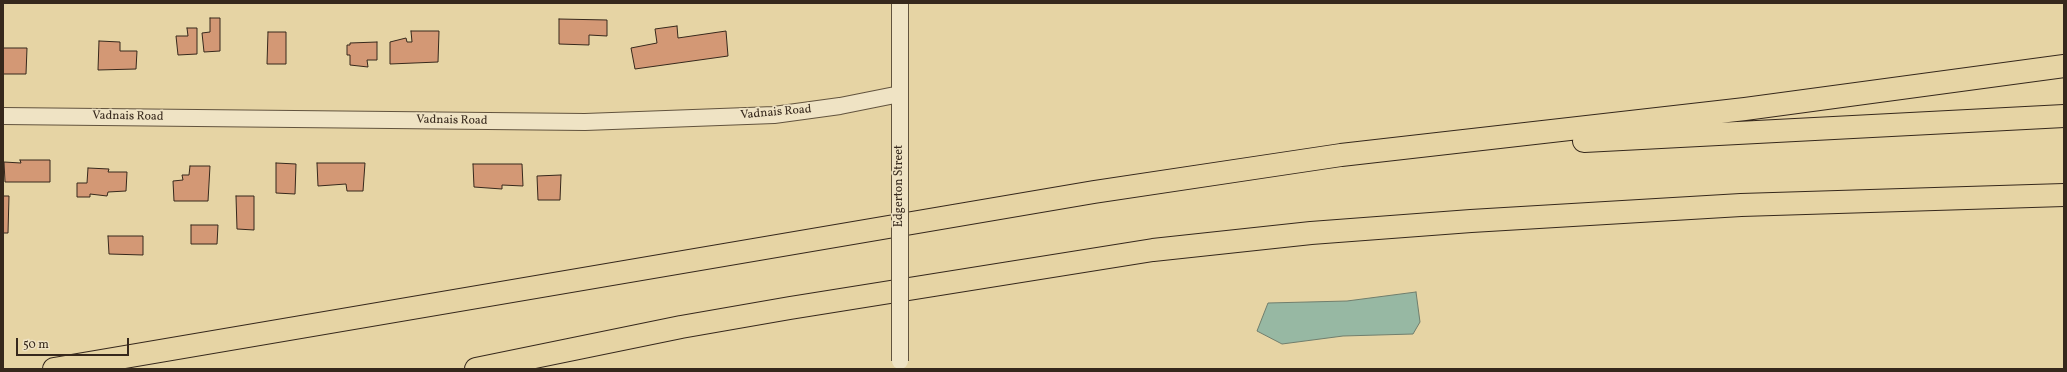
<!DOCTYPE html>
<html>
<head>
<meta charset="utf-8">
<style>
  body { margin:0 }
  #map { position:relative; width:2067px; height:372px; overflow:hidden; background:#e6d4a4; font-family:Vollkorn,serif }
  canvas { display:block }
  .frame { position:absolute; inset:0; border:4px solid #36281c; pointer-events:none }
  .scale { position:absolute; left:16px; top:338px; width:113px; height:18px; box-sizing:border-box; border:2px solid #36281c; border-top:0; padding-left:5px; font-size:12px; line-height:14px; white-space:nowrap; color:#36281c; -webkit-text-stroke:3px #efe3c4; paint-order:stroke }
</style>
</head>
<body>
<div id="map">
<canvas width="2067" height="372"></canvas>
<div class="frame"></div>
<div class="scale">50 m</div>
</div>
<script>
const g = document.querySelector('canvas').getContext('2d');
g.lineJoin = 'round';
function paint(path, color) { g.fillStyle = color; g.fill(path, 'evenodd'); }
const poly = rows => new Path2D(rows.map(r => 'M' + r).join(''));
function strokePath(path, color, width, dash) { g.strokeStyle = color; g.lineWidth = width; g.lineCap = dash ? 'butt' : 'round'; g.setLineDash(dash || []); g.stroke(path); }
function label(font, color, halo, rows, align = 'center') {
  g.font = font + ' Vollkorn,serif'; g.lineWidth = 3.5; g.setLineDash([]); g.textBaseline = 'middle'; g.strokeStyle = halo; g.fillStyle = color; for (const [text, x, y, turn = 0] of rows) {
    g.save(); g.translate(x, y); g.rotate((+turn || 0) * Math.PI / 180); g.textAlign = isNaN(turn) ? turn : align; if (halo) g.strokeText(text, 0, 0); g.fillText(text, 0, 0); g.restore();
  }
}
const water = poly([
  [1416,292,1420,322,1413,334,1343,336,1282,344,1257,331,1268,303,1347,301,1416,292]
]);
const building = poly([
  [210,18,220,18,220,51,204,52,202,33,210,32,210,18],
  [559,19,607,20,607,36,589,35,589,45,559,44,559,19],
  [677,26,678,38,726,31,728,56,635,69,631,48,657,43,655,29,677,26],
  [187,28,197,28,197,54,178,55,176,36,188,36,187,28],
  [411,31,439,31,438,62,390,64,390,42,406,38,407,42,412,42,411,31],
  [268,32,286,32,286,64,267,64,268,32],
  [99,41,120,42,120,51,137,51,136,69,98,70,99,41],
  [377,42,377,60,367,60,368,67,350,65,350,55,347,55,347,45,350,45,350,43,377,42],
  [3,48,27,48,26,74,3,74,3,48],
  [20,160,50,160,50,182,5,182,4,162,21,163,20,160],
  [276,163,296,164,295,194,276,193,276,163],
  [317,163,365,163,363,191,347,191,346,184,318,186,317,163],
  [473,164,522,164,523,186,502,185,502,189,474,187,473,164],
  [190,166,210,166,208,201,174,201,173,181,183,180,182,175,189,175,190,166],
  [88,168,109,169,108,172,127,172,126,191,108,192,107,196,90,194,90,197,77,197,77,183,87,183,88,168],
  [561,175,560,200,538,200,537,176,561,175],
  [3,196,9,196,8,233,3,233,3,196],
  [236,196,254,196,254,230,237,229,236,196],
  [191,225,218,225,217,244,191,244,191,225],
  [108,236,143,236,143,255,109,254,108,236]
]);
const minor = poly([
  [3,116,585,122,774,115,840,106,900,94],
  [900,154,900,3]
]);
const highway = poly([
  [1584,141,2064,116],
  [54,369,1094,192,1341,155,1745,109,2064,66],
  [476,369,681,327,790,308,1153,250,1311,233,1471,221,1741,205,2064,195]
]);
const minorBridge = poly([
  [900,154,900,361]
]);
const streetNames = [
  ["Vadnais Road",776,113,-5],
  ["Vadnais Road",128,117,1],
  ["Vadnais Road",452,121,1],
  ["Edgerton Street",900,186,-90]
];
paint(water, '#97b8a3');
strokePath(water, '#707e6d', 1);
paint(building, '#d39875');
strokePath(building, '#36281c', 1);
strokePath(minor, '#62533e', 18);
strokePath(highway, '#36281c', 24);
strokePath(minor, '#efe3c4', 16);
strokePath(highway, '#e6d4a4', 22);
strokePath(minorBridge, '#62533e', 18, []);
strokePath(minorBridge, '#efe3c4', 16);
label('12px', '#36281c', '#efe3c4', streetNames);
</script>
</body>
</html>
